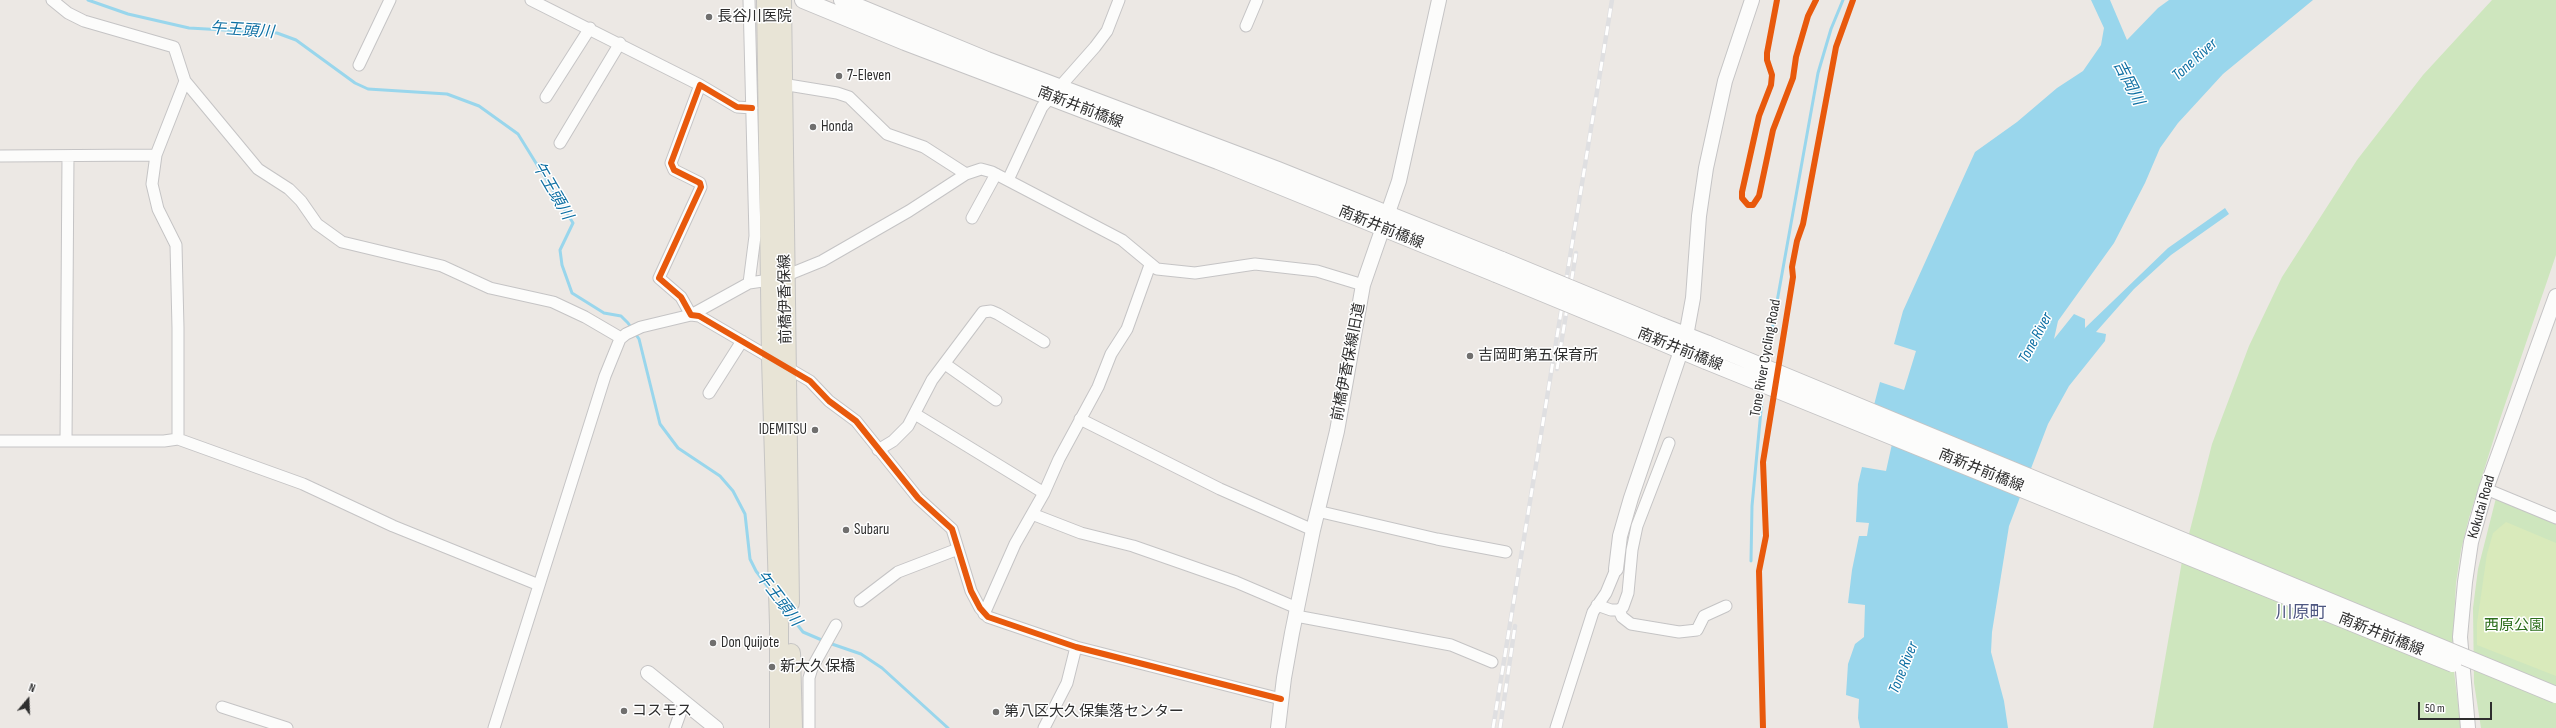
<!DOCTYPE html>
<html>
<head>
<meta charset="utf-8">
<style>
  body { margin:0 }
  #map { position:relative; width:2556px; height:728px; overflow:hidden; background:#ece8e4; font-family:"Sofia Sans Condensed",sans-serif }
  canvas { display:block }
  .north { position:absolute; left:8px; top:680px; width:40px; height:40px; -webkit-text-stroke:3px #fff; paint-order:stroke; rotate:19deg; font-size:11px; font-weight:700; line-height:16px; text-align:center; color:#2e2e2e }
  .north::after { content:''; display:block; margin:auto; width:14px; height:18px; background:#2e2e2e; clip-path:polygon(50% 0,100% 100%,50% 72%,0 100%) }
  .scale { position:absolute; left:2418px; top:702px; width:74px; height:18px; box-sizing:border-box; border:2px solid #2e2e2e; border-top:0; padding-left:5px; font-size:12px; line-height:14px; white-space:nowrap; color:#2e2e2e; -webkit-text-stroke:3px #fff; paint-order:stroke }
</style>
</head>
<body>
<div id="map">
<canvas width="2556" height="728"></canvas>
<div class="north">N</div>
<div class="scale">50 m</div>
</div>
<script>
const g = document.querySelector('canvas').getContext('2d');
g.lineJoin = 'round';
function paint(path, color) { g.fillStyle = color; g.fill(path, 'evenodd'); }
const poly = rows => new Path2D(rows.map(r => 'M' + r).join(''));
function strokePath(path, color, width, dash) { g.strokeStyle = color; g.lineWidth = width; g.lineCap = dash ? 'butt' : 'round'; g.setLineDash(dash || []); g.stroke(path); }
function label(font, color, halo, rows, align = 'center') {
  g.font = font + ' "Sofia Sans Condensed","Noto Sans JP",sans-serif'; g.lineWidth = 3; g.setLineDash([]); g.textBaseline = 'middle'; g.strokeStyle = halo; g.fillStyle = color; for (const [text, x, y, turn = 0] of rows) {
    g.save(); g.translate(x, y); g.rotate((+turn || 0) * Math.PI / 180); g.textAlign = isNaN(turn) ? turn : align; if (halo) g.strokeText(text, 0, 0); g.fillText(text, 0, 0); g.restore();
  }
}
const green = poly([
  [2492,0,2556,0,2556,255,2499,422,2469,518,2461,550,2456,583,2452,655,2461,728,2153,728,2182,561,2198,499,2212,444,2249,346,2282,277,2357,160,2423,75],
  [2496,498,2556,522,2556,728,2481,728,2474,683,2473,608,2478,569]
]);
const pitch = poly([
  [2506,522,2556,543,2556,676,2477,645,2477,623,2487,554,2493,533]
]);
const water = poly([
  [2091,0,2110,0,2127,40,2158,8,2169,0,2313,0,2223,74,2178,123,2160,148,2145,183,2114,243,2058,321,2054,339,2074,314,2085,319,2085,328,2168,248,2225,208,2229,214,2171,255,2134,289,2096,332,2106,334,2105,341,2069,386,2048,424,2009,526,1992,632,1991,652,2004,701,2008,728,1860,728,1858,718,1859,699,1846,695,1848,664,1855,644,1864,637,1865,605,1848,603,1852,570,1859,536,1867,536,1869,523,1856,522,1858,484,1862,467,1886,471,1894,435,1868,428,1880,382,1904,390,1916,351,1894,344,1903,311,1975,152,2017,122,2057,88,2083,71,2101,45,2104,28]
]);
const stream = poly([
  [88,0,128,14,189,28,277,33,296,40,355,83,368,89,447,94,479,106,518,134,573,223,560,250,562,265,572,293,604,313,621,316,628,323,639,339,660,424,678,448,720,476,733,491,745,514,750,559,756,571,771,591],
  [1766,363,1818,73,1831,29,1843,0],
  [1751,561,1752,506,1763,389],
  [786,610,803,632,824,641],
  [829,643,861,654,882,668,948,728]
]);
const minor = poly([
  [52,0,68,13,84,21,174,47,185,81],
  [531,0,700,85],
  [1246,26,1257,0],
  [359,65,390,0],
  [782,84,837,93,849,97,887,134,924,147,966,174],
  [546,97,590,28],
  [752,108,737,107,700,85,671,163,674,170,700,183,701,187,659,278,681,297,691,315,699,316,810,381,829,401,856,421,918,498,952,529,971,591,980,608,988,617,1076,647,1281,699],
  [560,143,620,43],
  [156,155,152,184,158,209,176,245,178,328,178,439],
  [0,156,156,155,185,81,258,169,289,189,301,201,317,224,342,242,442,266,490,288,553,302,585,317,621,338],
  [1008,180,1042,107,1095,47,1107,31,1119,0],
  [972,218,996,174],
  [785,276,822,261,909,211,966,174,981,169,992,172,1122,240,1157,269,1195,273,1255,264,1317,271,1363,285],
  [749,283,755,236,749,0],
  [945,364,996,400],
  [709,393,742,341],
  [915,414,1044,493],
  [1080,419,1220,489,1313,530],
  [0,441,164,441,178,439,303,484,393,526,539,585],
  [66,441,68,156],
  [878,450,893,441,908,426,932,380,983,312,991,311,998,314,1044,342],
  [2486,489,2556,518],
  [1317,511,1437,539,1506,552],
  [1032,514,1081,533,1133,546,1236,582,1297,608],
  [860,601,898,572,958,549],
  [1597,605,1611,610,1619,610,1623,607,1628,593,1632,550,1637,526,1669,443],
  [1619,610,1622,617,1631,624,1679,632,1697,630,1704,616,1726,606],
  [984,614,1015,544,1044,493,1059,459,1098,387,1111,354,1127,329,1150,265],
  [1296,616,1451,645,1492,662],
  [222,707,287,728],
  [494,728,605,376,620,339,626,334,641,327,691,315,749,283,770,280],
  [675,728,681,711,686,704],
  [809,728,809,678,812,668,836,625],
  [1044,728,1067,683,1076,647],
  [1556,728,1593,612,1606,593,1616,569]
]);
const tertiary = poly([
  [1616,569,1620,536,1631,498,1686,336,1693,298,1699,216,1706,168,1725,81,1752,0],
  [648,673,716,728],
  [1278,728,1284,678,1292,633,1313,530,1337,431,1363,285,1399,181,1439,0],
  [2468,728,2460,637,2465,582,2471,542,2486,489,2556,296]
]);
const secondary = poly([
  [803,0,905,42,1218,161,1496,274],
  [842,0,987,60,1278,170,1502,260],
  [1662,326,1708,344],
  [1656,340,1706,361]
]);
const primary = poly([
  [766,0,771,358,779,625,779,728],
  [782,0,790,603],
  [791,653,793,728]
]);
const rail = poly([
  [1557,369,1576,253],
  [1493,728,1612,0],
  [1500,728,1515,626]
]);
const secondaryBridge = poly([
  [1502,260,1662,326],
  [1496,274,1656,340],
  [1708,344,2556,695],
  [1706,361,2453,664]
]);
const cycleway = poly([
  [1777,0,1767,53,1767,60,1772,75,1771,85,1759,116,1742,192,1742,198,1748,205,1753,205,1759,196,1773,130,1793,78,1796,57,1808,16,1816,0],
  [752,108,737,107,700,85,671,163,674,170,700,183,701,187,659,278,681,297,691,315,699,316,810,381,829,401,856,421,918,498,952,529,971,591,980,608,988,617,1076,647,1281,699],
  [1763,728,1759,571,1766,536,1763,462,1793,277,1792,267,1797,241,1803,224,1836,47,1853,0]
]);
const markers = [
  [709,17,4,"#706f6e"],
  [839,76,4,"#706f6e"],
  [813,127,4,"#706f6e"],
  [1470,356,4,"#706f6e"],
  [815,430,4,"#706f6e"],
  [846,530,4,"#706f6e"],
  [713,643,4,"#706f6e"],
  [772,667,4,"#706f6e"],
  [624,711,4,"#706f6e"],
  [996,712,4,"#706f6e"]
];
const poiNames = [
  ["長谷川医院",717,17],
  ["7-Eleven",847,76],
  ["Honda",821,127],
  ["吉岡町第五保育所",1478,356],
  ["IDEMITSU",807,430,"right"],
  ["Subaru",854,530],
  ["Don Quijote",721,643],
  ["新大久保橋",780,667],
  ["コスモス",632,711],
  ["第八区大久保集落センター",1004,712]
];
const streetNames = [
  ["南新井前橋線",1080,108,21],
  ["南新井前橋線",1381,228,22],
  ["前橋伊香保線",786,299,-91],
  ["南新井前橋線",1680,350,22],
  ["Tone River Cycling Road",1766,358,-80],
  ["前橋伊香保線旧道",1349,362,-79],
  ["南新井前橋線",1981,471,22],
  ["Kokutai Road",2482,507,-74],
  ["南新井前橋線",2381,635,22]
];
const parkNames = [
  ["西原公園",2514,626]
];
const waterNames = [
  ["午王頭川",242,31,4],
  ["Tone River",2195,60,-42],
  ["吉岡川",2128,83,63],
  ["午王頭川",552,191,60],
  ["Tone River",2036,338,-62],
  ["午王頭川",778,599,53],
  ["Tone River",1904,668,-68]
];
const quarterNames = [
  ["川原町",2301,614]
];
paint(green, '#cee6be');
paint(pitch, '#d9eabb');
paint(water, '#99d6ec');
strokePath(stream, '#99d6ec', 3);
strokePath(minor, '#c5c4c5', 13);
strokePath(tertiary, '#c5c4c5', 16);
strokePath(secondary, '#c5c4c5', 18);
strokePath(primary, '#c6c5c4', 20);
strokePath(minor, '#fcfcfb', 11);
strokePath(tertiary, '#fcfcfb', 14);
strokePath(secondary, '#fcfcfb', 16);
strokePath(primary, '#e8e4d6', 18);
strokePath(rail, '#dfdfe1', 4.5);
strokePath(rail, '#fff', 3, [9]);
strokePath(secondaryBridge, '#c5c4c5', 18, []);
strokePath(secondaryBridge, '#fcfcfb', 16);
strokePath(cycleway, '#e8590c', 6);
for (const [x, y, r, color] of markers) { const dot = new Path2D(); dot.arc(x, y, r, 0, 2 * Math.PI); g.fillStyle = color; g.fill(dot); strokePath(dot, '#fff', 1.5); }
label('15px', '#2e2e2e', '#fff', poiNames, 'left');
label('15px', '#2e2e2e', '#fff', streetNames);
label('15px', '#2c6e1b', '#fff', parkNames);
label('italic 16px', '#0d6fa3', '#fff', waterNames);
label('17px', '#4d5680', '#fff', quarterNames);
</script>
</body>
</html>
